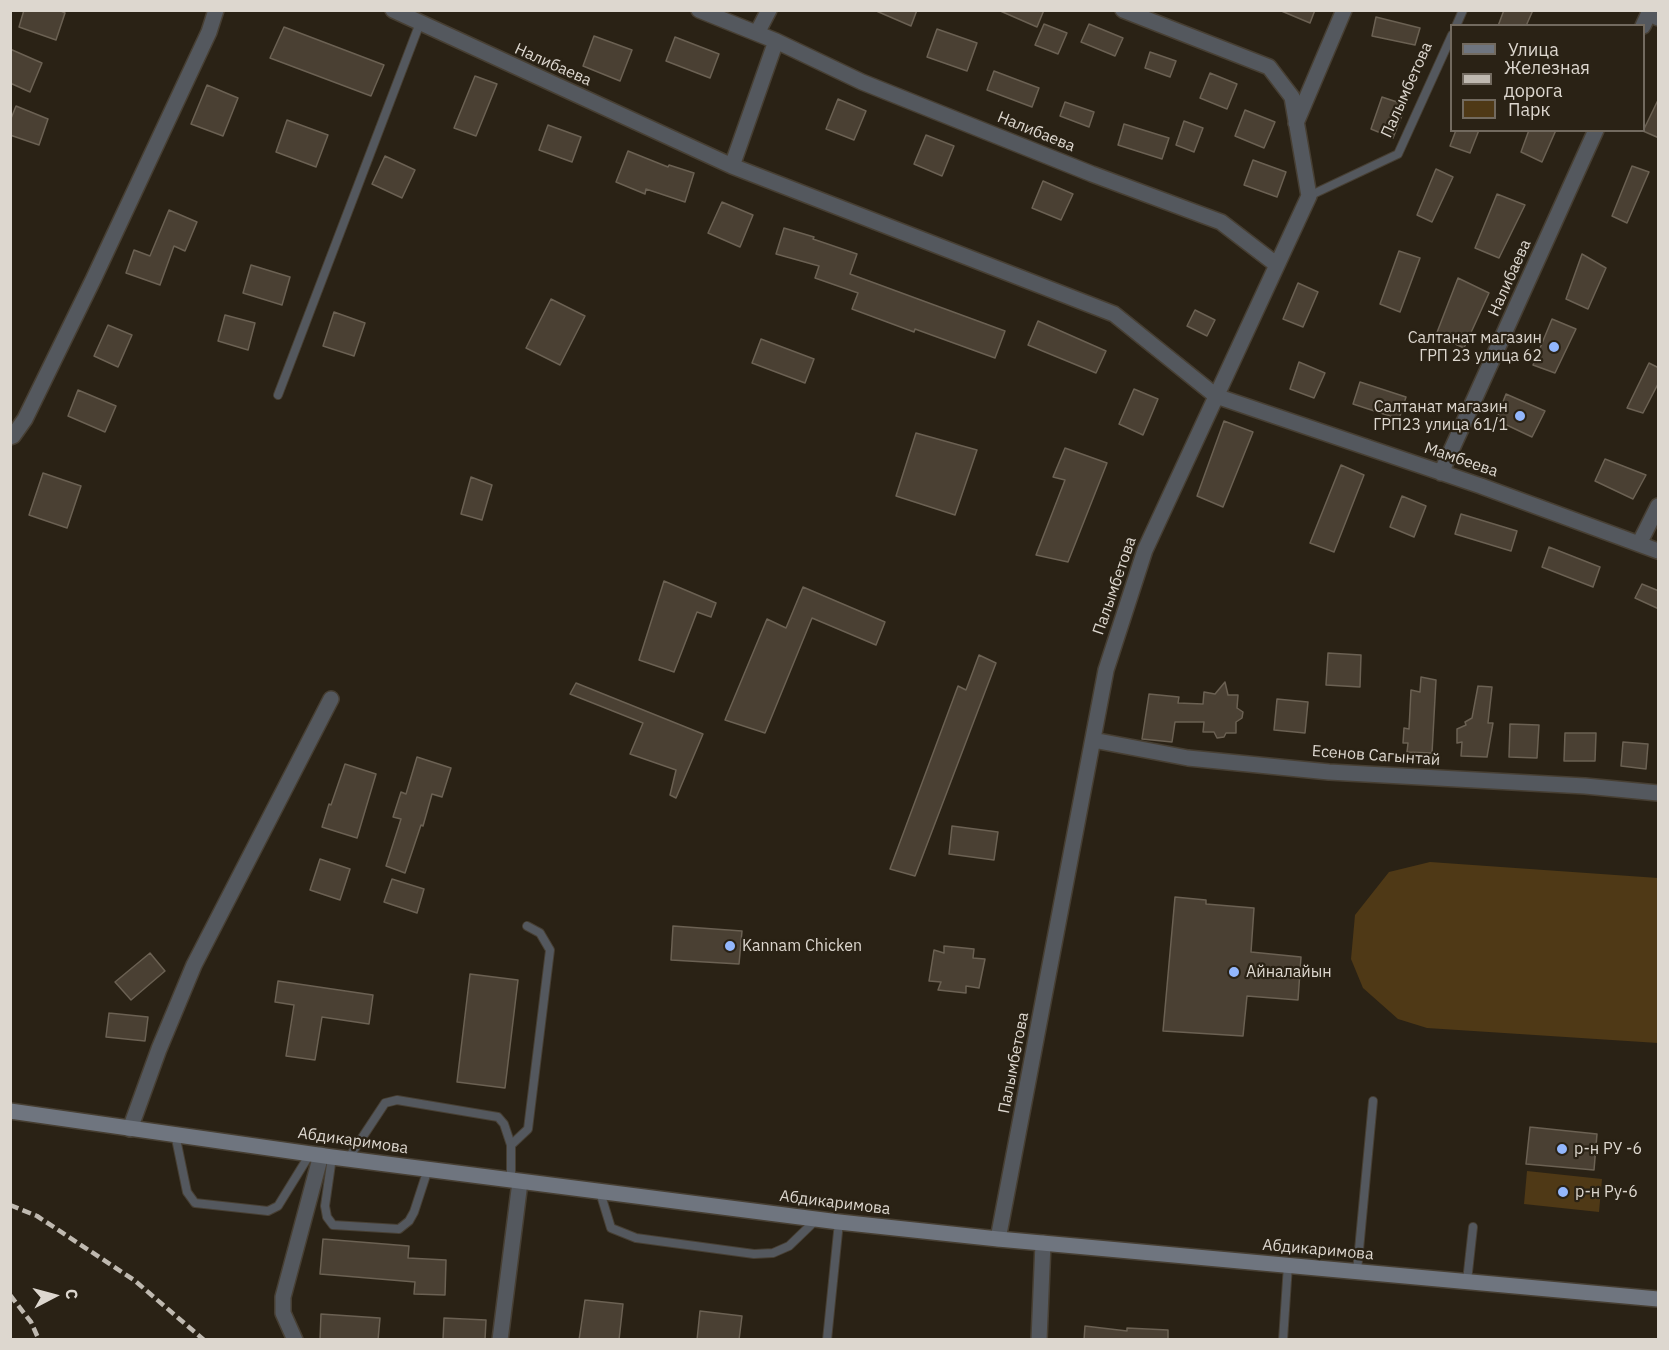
<!DOCTYPE html>
<html>
<head>
<meta charset="utf-8">
<style>
  body { margin:0 }
  #map { position:relative; width:1669px; height:1350px; overflow:hidden; background:#2a2215; font-family:"IBM Plex Sans",sans-serif }
  canvas { display:block }
  .frame { position:absolute; inset:0; border:12px solid #ddd7cf; pointer-events:none }
  .legend { position:absolute; left:1450px; top:24px; width:195px; height:108px; box-sizing:border-box; background:#2a2215; border:2px solid #726a5f; margin:0; padding:8px 10px; list-style:none; font-size:18px; color:#ddd7cf }
  .legend li { display:flex; align-items:center; gap:12px; height:30px }
  .legend b { width:30px; border:2px solid #726a5f }
  .north { position:absolute; left:24px; top:1266px; width:60px; height:60px; -webkit-text-stroke:4px #2a2215; paint-order:stroke; rotate:84deg; font-size:16px; font-weight:700; line-height:24px; text-align:center; color:#ddd7cf }
  .north::after { content:''; display:block; margin:auto; width:21px; height:27px; background:#ddd7cf; clip-path:polygon(50% 0,100% 100%,50% 72%,0 100%) }
</style>
</head>
<body>
<div id="map">
<canvas width="1669" height="1350"></canvas>
<div class="frame"></div>
<ul class="legend">
<li><b style="height:8px;background:#6f757f"></b>Улица</li>
<li><b style="height:8px;background:#bfb9b0"></b>Железная дорога</li>
<li><b style="height:16px;background:#4f3916"></b>Парк</li>
</ul>
<div class="north">С</div>
</div>
<script>
const g = document.querySelector('canvas').getContext('2d');
g.lineJoin = 'round';
function paint(path, color) { g.fillStyle = color; g.fill(path, 'evenodd'); }
const poly = rows => new Path2D(rows.map(r => 'M' + r).join(''));
function strokePath(path, color, width, dash) { g.strokeStyle = color; g.lineWidth = width; g.lineCap = dash ? 'butt' : 'round'; g.setLineDash(dash || []); g.stroke(path); }
function label(font, color, halo, rows, align = 'center') {
  g.font = font + ' "IBM Plex Sans",sans-serif'; g.lineWidth = 4.5; g.setLineDash([]); g.textBaseline = 'middle'; g.strokeStyle = halo; g.fillStyle = color; for (const [text, x, y, turn = 0] of rows) {
    g.save(); g.translate(x, y); g.rotate((+turn || 0) * Math.PI / 180); g.textAlign = isNaN(turn) ? turn : align; if (halo) g.strokeText(text, 0, 0); g.fillText(text, 0, 0); g.restore();
  }
}
const green = poly([
  [1430,862,1658,878,1658,1043,1427,1028,1398,1019,1363,988,1351,959,1355,915,1389,872],
  [1527,1171,1602,1179,1599,1212,1524,1204]
]);
const building = poly([
  [24,10,59,10,65,13,56,40,19,27,24,10],
  [874,10,917,10,911,26,874,10],
  [998,10,1044,10,1037,27,998,10],
  [1279,10,1315,10,1310,23,1279,10],
  [1504,10,1533,10,1526,26,1498,26,1504,10],
  [1376,17,1420,28,1415,45,1372,36,1376,17],
  [1044,24,1067,33,1058,54,1035,45,1044,24],
  [1089,24,1123,38,1115,56,1081,42,1089,24],
  [284,27,384,65,371,96,270,58,284,27],
  [937,29,977,43,967,71,927,57,937,29],
  [594,36,632,50,620,81,583,66,594,36],
  [675,37,719,54,710,78,666,61,675,37],
  [10,49,42,63,30,92,10,83,10,49],
  [1150,52,1176,61,1170,77,1145,68,1150,52],
  [994,71,1039,88,1032,107,987,90,994,71],
  [1210,73,1237,84,1227,109,1200,98,1210,73],
  [475,76,497,84,476,136,454,128,475,76],
  [207,85,238,98,223,136,191,124,207,85],
  [1382,97,1406,105,1393,138,1371,129,1382,97],
  [1659,98,1659,138,1643,131,1659,98],
  [838,99,866,111,854,140,826,129,838,99],
  [1065,102,1094,112,1089,127,1060,116,1065,102],
  [16,106,48,119,39,145,10,135,10,121,16,106],
  [1245,110,1275,122,1264,148,1235,136,1245,110],
  [287,120,328,135,316,167,276,152,287,120],
  [1184,121,1203,128,1194,152,1176,145,1184,121],
  [1124,124,1169,138,1162,159,1118,145,1124,124],
  [548,125,581,137,572,162,539,150,548,125],
  [1456,130,1479,130,1470,153,1450,146,1456,130],
  [1529,130,1556,130,1542,162,1521,152,1529,130],
  [926,135,954,146,942,176,914,164,926,135],
  [628,151,668,167,669,165,694,173,685,202,646,189,645,194,616,182,628,151],
  [385,156,415,170,402,198,372,184,385,156],
  [1253,160,1286,172,1277,197,1244,185,1253,160],
  [1632,166,1649,172,1627,223,1612,216,1632,166],
  [1436,169,1453,177,1432,222,1417,215,1436,169],
  [1043,181,1073,194,1061,220,1032,208,1043,181],
  [1497,194,1525,205,1499,258,1475,248,1497,194],
  [722,202,753,215,740,247,708,233,722,202],
  [169,210,197,222,185,251,174,246,160,285,126,273,134,250,150,256,169,210],
  [784,228,814,237,813,239,857,254,850,274,1005,331,995,358,915,329,914,332,852,309,858,293,815,278,819,266,776,254,784,228],
  [1399,251,1420,258,1400,312,1380,304,1399,251],
  [1582,254,1606,268,1588,309,1566,299,1582,254],
  [251,265,290,277,282,305,243,293,251,265],
  [1458,278,1489,293,1464,348,1436,335,1458,278],
  [1298,283,1318,292,1303,327,1283,319,1298,283],
  [551,299,585,316,560,365,526,348,551,299],
  [1195,310,1215,320,1207,336,1187,326,1195,310],
  [334,312,365,323,354,356,323,346,334,312],
  [225,315,255,323,248,350,218,341,225,315],
  [1552,319,1576,329,1555,373,1533,365,1552,319],
  [1038,321,1106,351,1096,373,1028,345,1038,321],
  [108,325,132,335,118,367,94,356,108,325],
  [761,339,814,359,805,383,752,363,761,339],
  [1299,362,1325,373,1314,398,1290,389,1299,362],
  [1649,363,1659,368,1659,382,1643,413,1627,408,1649,363],
  [1360,382,1406,397,1399,419,1353,404,1360,382],
  [1134,389,1158,399,1143,435,1119,424,1134,389],
  [78,390,116,406,105,432,68,416,78,390],
  [1506,394,1545,411,1532,437,1496,420,1506,394],
  [1224,421,1253,432,1223,507,1197,496,1224,421],
  [916,433,977,450,955,515,896,496,916,433],
  [1065,448,1107,463,1068,562,1036,555,1065,480,1053,477,1065,448],
  [1605,459,1646,475,1633,499,1595,481,1605,459],
  [1341,465,1364,475,1334,552,1310,543,1341,465],
  [43,473,81,486,67,528,29,515,43,473],
  [471,477,492,485,482,520,461,514,471,477],
  [1402,496,1426,506,1414,537,1390,527,1402,496],
  [1461,514,1517,531,1511,551,1455,534,1461,514],
  [1549,547,1600,567,1593,587,1542,567,1549,547],
  [664,581,716,603,711,617,697,612,674,672,639,660,664,581],
  [1642,584,1659,591,1659,609,1635,598,1642,584],
  [803,587,885,622,876,645,812,618,765,733,725,720,767,619,786,628,803,587],
  [1328,653,1361,655,1360,687,1326,685,1328,653],
  [979,655,996,663,915,876,890,869,958,686,966,690,979,655],
  [1421,677,1436,680,1432,753,1407,752,1408,743,1403,743,1404,728,1409,729,1411,690,1420,692,1421,677],
  [1225,682,1228,695,1238,695,1237,708,1243,712,1242,718,1236,722,1236,733,1226,733,1224,737,1217,738,1214,732,1203,732,1204,722,1175,722,1172,742,1142,739,1149,694,1179,697,1178,703,1203,704,1204,692,1215,694,1225,682],
  [576,683,703,734,676,798,670,795,676,770,630,754,643,723,570,694,576,683],
  [1478,686,1492,687,1488,723,1493,723,1487,757,1461,756,1462,742,1457,743,1457,729,1466,725,1465,722,1472,718,1478,686],
  [1277,699,1308,702,1305,733,1274,730,1277,699],
  [1510,724,1539,725,1537,758,1509,757,1510,724],
  [1565,733,1596,733,1595,761,1564,761,1565,733],
  [1623,742,1648,744,1646,769,1621,766,1623,742],
  [417,757,451,768,442,797,432,794,423,826,421,825,405,873,386,866,401,819,393,817,401,792,406,794,417,757],
  [345,764,376,774,357,838,322,827,329,804,331,805,345,764],
  [952,826,998,832,994,860,949,854,952,826],
  [320,859,350,869,340,900,310,890,320,859],
  [392,879,424,889,417,913,384,902,392,879],
  [1175,897,1206,900,1206,904,1254,908,1251,952,1301,957,1298,1000,1247,996,1243,1036,1163,1031,1175,897],
  [673,926,742,931,739,964,671,960,673,926],
  [944,946,974,949,973,958,985,959,979,988,966,986,966,993,938,990,941,982,929,981,934,950,944,953,944,946],
  [150,953,165,971,131,1000,115,982,150,953],
  [470,974,518,980,505,1088,457,1082,470,974],
  [278,981,373,995,369,1024,322,1017,315,1060,286,1056,294,1005,275,1002,278,981],
  [109,1013,148,1017,145,1041,106,1037,109,1013],
  [1530,1127,1597,1134,1594,1170,1526,1164,1530,1127],
  [323,1239,409,1246,408,1258,446,1260,445,1295,414,1294,415,1282,320,1274,323,1239],
  [585,1300,623,1304,619,1340,579,1340,585,1300],
  [700,1311,742,1316,739,1340,697,1340,700,1311],
  [321,1314,380,1318,378,1340,320,1340,321,1314],
  [444,1318,486,1320,485,1340,443,1340,444,1318],
  [1085,1326,1127,1331,1127,1328,1168,1330,1168,1340,1084,1340,1085,1326]
]);
const lane = poly([
  [1456,26,1463,10],
  [1309,196,1398,154,1452,35],
  [278,395,420,23],
  [175,1134,187,1192,195,1203,268,1211,278,1206,310,1154],
  [511,1145,528,1129,550,950,540,933,527,926],
  [332,1157,325,1206,327,1217,333,1225,399,1229,409,1221,414,1212,428,1169],
  [348,1159,385,1103,397,1100,498,1117,504,1124,511,1145,511,1180],
  [600,1192,611,1228,636,1238,754,1254,773,1253,789,1246,817,1219],
  [1357,1271,1373,1101],
  [1467,1281,1473,1227],
  [827,1340,839,1222],
  [1283,1340,1288,1265]
]);
const street = poly([
  [393,10,732,166,1114,314,1216,396,1481,486,1658,551],
  [699,10,776,41,862,82,1092,174,1221,222,1277,265],
  [1643,26,1649,13,1658,18],
  [757,33,769,10],
  [1296,123,1344,10],
  [732,166,776,41],
  [10,437,13,436,25,419,93,280,209,32,216,10],
  [1441,473,1596,130],
  [1639,544,1658,506],
  [1093,740,1188,758,1329,772,1585,786,1658,793],
  [130,1129,159,1049,194,965,331,699],
  [998,1239,1106,670,1145,550,1309,196,1292,97,1269,67,1123,10],
  [295,1340,283,1313,283,1297,321,1155],
  [500,1340,520,1182],
  [1039,1340,1043,1243]
]);
const secondary = poly([
  [10,1111,332,1157,839,1222,998,1239,1658,1299]
]);
const rail = poly([
  [10,1205,37,1216,134,1280,204,1340],
  [10,1295,31,1322,39,1340]
]);
const markers = [
  [1554,347,6,"#93b7fd"],
  [1520,416,6,"#93b7fd"],
  [730,946,6,"#93b7fd"],
  [1234,972,6,"#93b7fd"],
  [1562,1149,6,"#93b7fd"],
  [1563,1192,6,"#93b7fd"]
];
const streetNames = [
  ["Налибаева",553,65,24],
  ["Палымбетова",1407,90,-66],
  ["Налибаева",1036,132,22],
  ["Налибаева",1510,278,-66],
  ["Мамбеева",1461,460,19],
  ["Палымбетова",1115,586,-71],
  ["Есенов Сагынтай",1376,756,4],
  ["Палымбетова",1014,1063,-79],
  ["Абдикаримова",353,1141,8],
  ["Абдикаримова",835,1203,7],
  ["Абдикаримова",1318,1250,5]
];
const poiNames = [
  ["Салтанат магазин",1542,338,"right"],
  ["ГРП 23 улица 62",1542,356,"right"],
  ["Салтанат магазин",1508,407,"right"],
  ["ГРП23 улица 61/1",1508,425,"right"],
  ["Kannam Chicken",742,946],
  ["Айналайын",1246,972],
  ["р-н РУ -6",1574,1149],
  ["р-н Ру-6",1575,1192]
];
paint(green, '#4f3916');
paint(building, '#4a4033');
strokePath(building, '#6b6153', 1.5);
strokePath(lane, '#473f33', 10);
strokePath(street, '#473f33', 18);
strokePath(secondary, '#473f33', 18);
strokePath(lane, '#54585e', 8);
strokePath(street, '#54585e', 15);
strokePath(secondary, '#6f757f', 15);
strokePath(rail, '#bfb9b0', 4.5, [9, 4.5]);
for (const [x, y, r, color] of markers) { const dot = new Path2D(); dot.arc(x, y, r, 0, 2 * Math.PI); g.fillStyle = color; g.fill(dot); strokePath(dot, '#2a2215', 2); }
label('16px', '#ddd7cf', '#2a2215', streetNames);
label('16px', '#ddd7cf', '#2a2215', poiNames, 'left');
</script>
</body>
</html>
